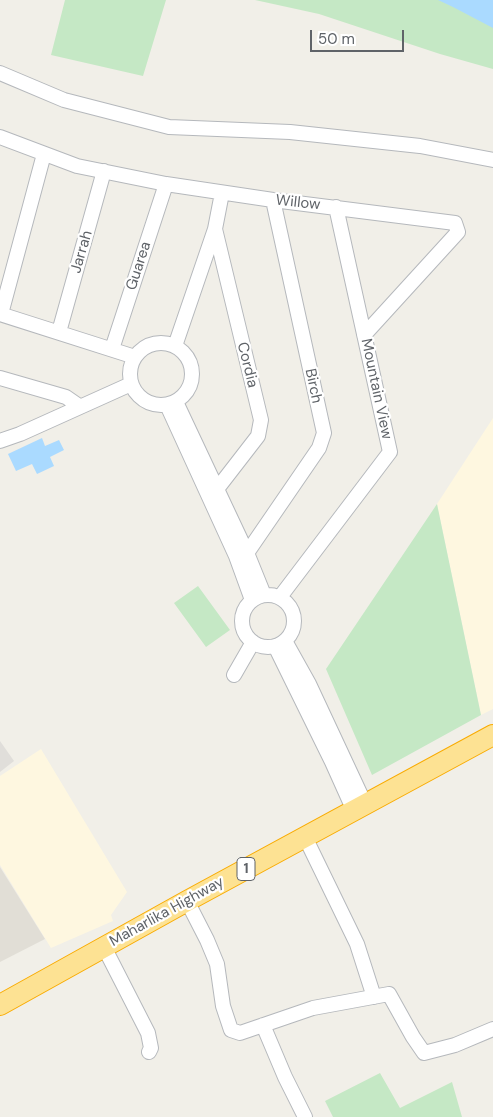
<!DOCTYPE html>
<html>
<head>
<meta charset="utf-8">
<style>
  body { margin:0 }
  #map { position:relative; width:493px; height:1117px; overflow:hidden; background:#f1efe8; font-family:"DM Sans",sans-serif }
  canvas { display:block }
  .scale { position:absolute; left:310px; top:30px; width:94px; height:22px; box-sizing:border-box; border:2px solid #5f6368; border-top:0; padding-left:6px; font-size:15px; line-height:18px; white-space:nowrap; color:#5f6368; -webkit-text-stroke:4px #fff; paint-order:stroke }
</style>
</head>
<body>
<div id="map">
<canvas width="493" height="1117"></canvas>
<div class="scale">50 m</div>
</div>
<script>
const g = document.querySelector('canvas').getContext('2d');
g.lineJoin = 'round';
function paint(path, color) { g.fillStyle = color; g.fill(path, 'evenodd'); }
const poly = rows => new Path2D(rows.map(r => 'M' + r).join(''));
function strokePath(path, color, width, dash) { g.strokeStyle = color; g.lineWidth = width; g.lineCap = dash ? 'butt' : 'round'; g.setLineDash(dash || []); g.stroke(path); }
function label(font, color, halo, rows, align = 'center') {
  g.font = font + ' "DM Sans",sans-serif'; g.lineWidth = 4.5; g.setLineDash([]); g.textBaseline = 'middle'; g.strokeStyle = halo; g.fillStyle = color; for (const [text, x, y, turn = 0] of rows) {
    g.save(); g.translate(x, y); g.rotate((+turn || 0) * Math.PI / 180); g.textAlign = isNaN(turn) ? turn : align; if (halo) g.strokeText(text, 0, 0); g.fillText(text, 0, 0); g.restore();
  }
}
const commercial = poly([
  [493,418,493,709,481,715,437,504],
  [41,749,127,892,111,915,113,921,51,948,0,865,0,776]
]);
const industrial = poly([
  [0,741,14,761,0,772]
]);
const education = poly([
  [0,867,45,939,0,962]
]);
const green = poly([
  [65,0,166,0,143,76,51,55],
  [255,0,493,0,493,69,440,54,319,14],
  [437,504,481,715,372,775,326,669],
  [198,586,230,630,206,647,174,603],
  [380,1073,400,1108,452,1082,462,1117,333,1117,325,1101]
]);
const water = poly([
  [438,0,493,0,493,28,453,7],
  [42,438,45,446,59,440,64,450,50,457,54,466,37,474,32,464,16,471,8,454]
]);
const minor = poly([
  [0,73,64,100,169,127,290,132,420,146,493,160],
  [0,137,77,166,166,184,273,200,455,223,458,232,364,335],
  [215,229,261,420,258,436,217,489],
  [0,314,135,357],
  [1,314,44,154],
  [59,332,104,171],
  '130 374a31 31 0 1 1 62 0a31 31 0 1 1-62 0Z',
  [175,346,215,229,222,193],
  [112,349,166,184],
  [0,378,66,397,79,406],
  [176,402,247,553,264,595],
  [167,405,236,556,252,600],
  [0,441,20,434,131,384],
  [247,553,319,448,324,433,273,200],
  '242 621a26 26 0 1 1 52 0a26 26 0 1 1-52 0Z',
  [280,597,390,452,336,207],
  [285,641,309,684,365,804],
  [275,646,332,762,354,811],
  [234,675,253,642],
  [305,837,357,944,374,997],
  [187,901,207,940,217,964,223,1006,231,1030,240,1033,313,1008,389,994,413,1037,424,1053,455,1045,493,1029],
  [104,947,148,1033,151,1048,149,1052],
  [263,1025,285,1077,305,1117]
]);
const highway = poly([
  [0,1005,187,901,493,735]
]);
const shields = [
  [246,869,18]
];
const shieldNames = [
  ["1",246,869]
];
const streetNames = [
  ["Willow",298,203,6],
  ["Jarrah",82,252,-74],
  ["Guarea",139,266,-72],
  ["Cordia",247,365,76],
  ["Birch",313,386,78],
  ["Mountain View",376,389,78],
  ["Maharlika Highway",167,912,-29]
];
paint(commercial, '#fef7e0');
paint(industrial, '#e0deda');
paint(education, '#e1ded6');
paint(green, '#c5e8c5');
paint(water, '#aadaff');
strokePath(minor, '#b5b8bc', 16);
strokePath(highway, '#f9ab00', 22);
strokePath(minor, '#fff', 14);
strokePath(highway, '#fde293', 20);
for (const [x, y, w] of shields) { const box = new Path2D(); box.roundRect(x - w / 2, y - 11.5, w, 23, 4); g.fillStyle = '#fff'; g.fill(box); strokePath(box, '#5f6368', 1); }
label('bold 14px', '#5f6368', null, shieldNames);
label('15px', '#5f6368', '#fff', streetNames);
</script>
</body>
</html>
